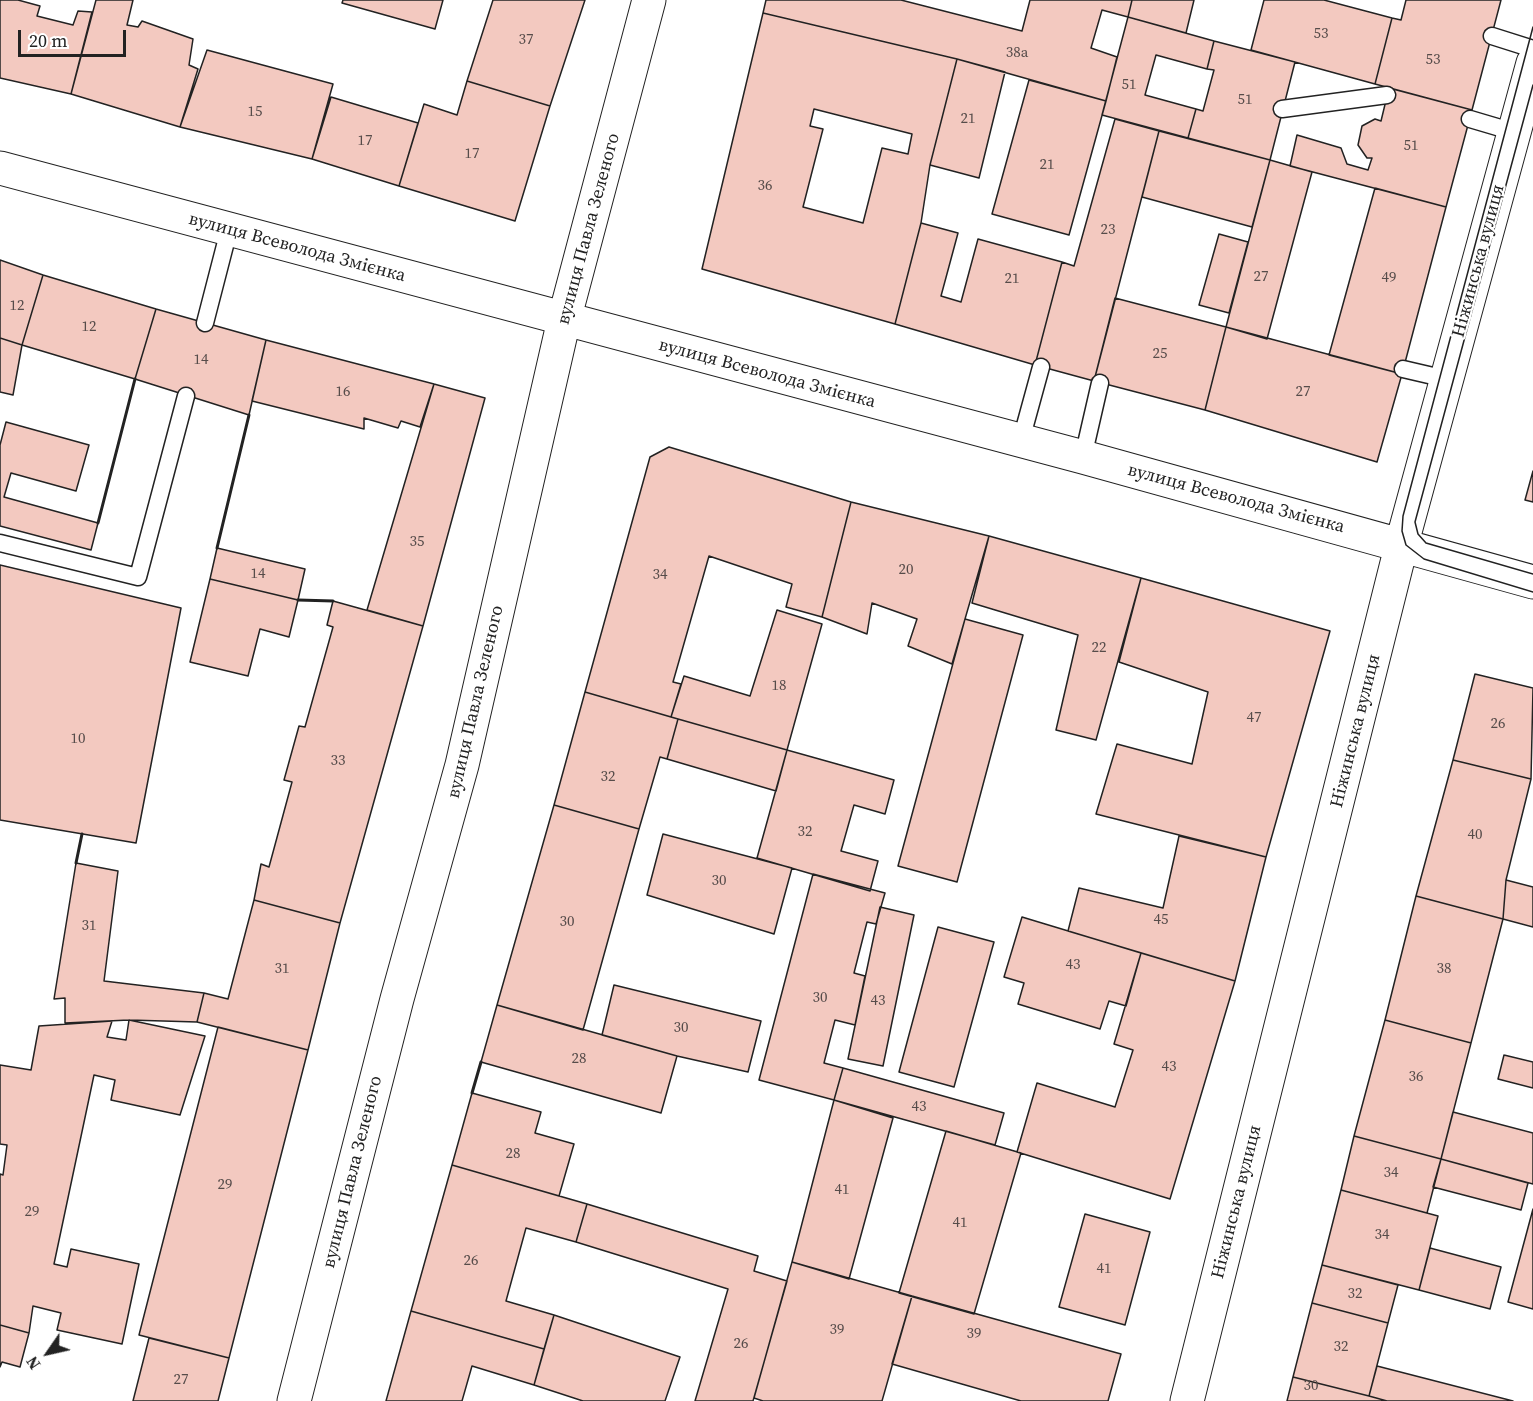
<!DOCTYPE html>
<html>
<head>
<meta charset="utf-8">
<style>
  body { margin:0 }
  #map { position:relative; width:1533px; height:1401px; overflow:hidden; background:#fff; font-family:"Source Serif 4",serif }
  canvas { display:block }
  .north { position:absolute; left:18px; top:1323px; width:60px; height:60px; -webkit-text-stroke:4px #fff; paint-order:stroke; rotate:236deg; font-size:16px; font-weight:700; line-height:24px; text-align:center; color:#222 }
  .north::after { content:''; display:block; margin:auto; width:21px; height:27px; background:#222; clip-path:polygon(50% 0,100% 100%,50% 72%,0 100%) }
  .scale { position:absolute; left:18px; top:30px; width:108px; height:27px; box-sizing:border-box; border:3px solid #222; border-top:0; padding-left:8px; font-size:18px; line-height:21px; white-space:nowrap; color:#222; -webkit-text-stroke:4px #fff; paint-order:stroke }
</style>
</head>
<body>
<div id="map">
<canvas width="1533" height="1401"></canvas>
<div class="north">N</div>
<div class="scale">20 m</div>
</div>
<script>
const g = document.querySelector('canvas').getContext('2d');
g.lineJoin = 'round';
function paint(path, color) { g.fillStyle = color; g.fill(path, 'evenodd'); }
const poly = rows => new Path2D(rows.map(r => 'M' + r).join(''));
function strokePath(path, color, width, dash) { g.strokeStyle = color; g.lineWidth = width; g.lineCap = dash ? 'butt' : 'round'; g.setLineDash(dash || []); g.stroke(path); }
function label(font, color, halo, rows, align = 'center') {
  g.font = font + ' "Source Serif 4",serif'; g.lineWidth = 4.5; g.setLineDash([]); g.textBaseline = 'middle'; g.strokeStyle = halo; g.fillStyle = color; for (const [text, x, y, turn = 0] of rows) {
    g.save(); g.translate(x, y); g.rotate((+turn || 0) * Math.PI / 180); g.textAlign = isNaN(turn) ? turn : align; if (halo) g.strokeText(text, 0, 0); g.fillText(text, 0, 0); g.restore();
  }
}
const building = poly([
  [0,0,18,0,40,6,37,16,73,25,78,11,92,12,71,94,0,78,0,0],
  [96,0,133,0,127,25,138,27,142,21,193,39,189,65,198,69,180,127,71,94,96,0],
  [343,0,443,0,435,29,342,3,343,0],
  [493,0,585,0,550,106,467,81,493,0],
  [766,0,901,0,1022,31,1030,0,1132,0,1128,17,1102,10,1091,48,1117,57,1106,101,957,59,763,13,766,0],
  [1132,0,1194,0,1186,33,1128,17,1132,0],
  [1264,0,1324,0,1392,18,1375,84,1251,50,1264,0],
  [1406,0,1501,0,1472,110,1375,84,1392,18,1401,20,1406,0],
  [763,13,957,59,930,165,921,223,895,324,702,269,763,13],
  [814,109,912,134,908,154,882,148,863,223,803,207,823,129,810,126,814,109],
  [1128,17,1214,41,1207,69,1156,55,1145,95,1196,109,1188,138,1102,115,1128,17],
  [1214,41,1295,62,1270,160,1188,138,1196,109,1203,111,1214,70,1207,69,1214,41],
  [207,50,333,84,312,159,180,127,207,50],
  [957,59,1005,72,979,178,930,165,957,59],
  [1029,80,1106,101,1069,235,992,214,1029,80],
  [467,81,550,106,515,221,399,186,424,104,457,115,467,81],
  [1389,88,1472,110,1446,207,1290,166,1297,135,1341,148,1347,164,1368,170,1372,158,1367,158,1358,145,1362,126,1375,119,1381,121,1389,88],
  [331,97,418,123,399,186,312,159,331,97],
  [1115,119,1159,131,1094,381,1035,365,1062,262,1074,266,1115,119],
  [1159,131,1270,160,1252,227,1142,197,1159,131],
  [1270,160,1312,172,1267,339,1226,327,1270,160],
  [1375,188,1446,207,1402,374,1329,355,1375,188],
  [921,223,958,233,941,296,961,302,978,239,1062,262,1035,365,895,324,921,223],
  [1219,234,1248,242,1229,313,1199,305,1219,234],
  [0,260,43,275,22,345,0,338,0,260],
  [43,275,156,309,135,379,22,345,43,275],
  [1115,298,1226,327,1205,410,1094,381,1115,298],
  [156,309,266,340,249,415,135,379,156,309],
  [1226,327,1402,374,1377,462,1205,410,1226,327],
  [0,338,22,345,13,395,0,392,0,338],
  [266,340,434,384,420,427,401,421,398,428,364,418,364,429,252,401,266,340],
  [434,384,485,398,423,626,367,610,434,384],
  [6,422,89,445,76,491,11,473,4,497,98,523,91,550,0,526,0,445,6,422],
  [669,447,851,502,822,617,786,607,792,584,709,556,673,682,681,684,671,717,585,692,650,457,669,447],
  [1533,471,1533,502,1525,500,1533,471],
  [851,502,989,536,952,664,908,646,917,619,872,603,867,634,822,617,851,502],
  [989,536,1141,578,1096,740,1056,730,1078,635,972,603,989,536],
  [217,548,305,569,298,600,210,579,217,548],
  [0,565,181,608,136,843,0,820,0,565],
  [1141,578,1330,631,1266,857,1096,814,1117,744,1192,764,1208,692,1119,662,1141,578],
  [210,579,298,600,289,637,260,629,248,676,190,662,210,579],
  [333,601,423,626,340,923,254,900,261,864,269,867,292,782,284,780,299,726,305,727,333,627,327,625,333,601],
  [777,610,822,624,787,750,671,717,684,676,750,696,777,610],
  [965,619,1023,635,957,882,898,866,965,619],
  [1475,674,1533,688,1531,779,1453,760,1475,674],
  [585,692,678,719,667,759,660,757,639,829,554,805,585,692],
  [678,719,787,750,776,791,667,759,678,719],
  [787,750,894,780,885,814,854,805,841,851,878,861,870,891,757,858,787,750],
  [1453,760,1531,779,1506,880,1503,919,1416,896,1453,760],
  [554,805,639,829,583,1030,497,1005,554,805],
  [663,834,792,868,774,934,647,895,663,834],
  [1179,836,1266,857,1235,981,1068,931,1079,888,1163,908,1179,836],
  [76,863,118,871,104,981,204,993,197,1022,129,1020,65,1023,65,998,54,999,76,863],
  [813,874,885,893,876,924,867,922,854,973,865,976,855,1025,835,1020,824,1063,843,1068,834,1100,759,1080,813,874],
  [1506,880,1533,887,1533,927,1503,919,1506,880],
  [1416,896,1503,919,1471,1043,1385,1020,1416,896],
  [254,900,340,923,308,1050,197,1022,204,993,228,999,254,900],
  [880,907,914,915,883,1066,848,1059,880,907],
  [1022,917,1141,953,1126,1006,1109,1001,1100,1029,1018,1004,1024,983,1004,977,1022,917],
  [938,927,994,942,954,1087,899,1072,938,927],
  [1141,953,1235,981,1170,1199,1017,1152,1037,1083,1115,1107,1133,1050,1114,1044,1141,953],
  [614,985,761,1021,748,1072,677,1056,602,1035,614,985],
  [497,1005,677,1056,661,1113,481,1062,497,1005],
  [129,1020,205,1036,180,1115,111,1100,115,1080,94,1075,54,1264,67,1267,71,1249,139,1264,122,1344,57,1330,61,1313,33,1306,29,1333,0,1325,0,1174,3,1175,7,1145,0,1144,0,1065,31,1070,39,1026,112,1021,107,1037,126,1040,129,1020],
  [1385,1020,1471,1043,1441,1159,1354,1136,1385,1020],
  [218,1027,308,1050,229,1358,139,1335,218,1027],
  [1504,1055,1533,1062,1533,1088,1498,1079,1504,1055],
  [843,1068,1004,1113,995,1145,834,1100,843,1068],
  [472,1093,541,1112,535,1133,574,1144,559,1196,452,1165,472,1093],
  [834,1100,893,1118,849,1279,792,1262,834,1100],
  [1453,1112,1533,1133,1533,1184,1441,1159,1453,1112],
  [946,1131,1021,1153,974,1314,899,1293,946,1131],
  [1354,1136,1441,1159,1427,1213,1341,1190,1354,1136],
  [1441,1159,1528,1183,1521,1210,1433,1187,1441,1159],
  [452,1165,587,1204,576,1242,526,1228,506,1301,554,1315,544,1349,411,1311,452,1165],
  [1341,1190,1438,1216,1419,1290,1322,1265,1341,1190],
  [587,1204,758,1256,754,1271,787,1281,753,1401,695,1401,728,1289,576,1242,587,1204],
  [1533,1209,1533,1309,1508,1302,1533,1209],
  [1085,1214,1150,1232,1125,1325,1059,1307,1085,1214],
  [1430,1248,1501,1267,1490,1309,1419,1290,1430,1248],
  [792,1262,912,1296,882,1401,763,1401,754,1398,792,1262],
  [1322,1265,1398,1285,1388,1323,1312,1303,1322,1265],
  [912,1296,1121,1354,1108,1401,1021,1401,892,1364,912,1296],
  [1312,1303,1388,1323,1369,1396,1293,1377,1312,1303],
  [411,1311,544,1349,534,1385,472,1366,462,1401,386,1401,411,1311],
  [554,1315,680,1357,665,1401,583,1401,534,1385,554,1315],
  [0,1325,29,1333,20,1367,2,1362,0,1367,0,1325],
  [149,1338,229,1358,218,1401,133,1401,149,1338],
  [1377,1366,1513,1401,1387,1401,1369,1396,1377,1366],
  [1293,1377,1369,1396,1387,1401,1287,1401,1293,1377]
]);
const lane = poly([
  [1492,36,1533,49],
  [1282,109,1387,95],
  [1470,119,1514,132],
  [205,323,229,230],
  [1403,369,1446,379],
  [1021,440,1041,367],
  [1083,457,1100,383],
  [0,543,138,577,186,396]
]);
const street = poly([
  [0,168,1083,457,1533,582],
  [294,1401,397,999,462,765,564,320,649,0],
  [1187,1401,1403,539,1533,63]
]);
const tram = poly([
  [1533,27,1403,516,1402,531,1406,545,1424,559,1533,592],
  [1533,85,1415,522,1418,534,1426,543,1533,574]
]);
const wall = poly([
  [98,523,135,379],
  [217,548,249,415],
  [298,600,333,601],
  [76,863,82,834],
  [472,1093,481,1062]
]);
const numberNames = [
  ["53",1321,34],
  ["37",526,40],
  ["38а",1017,53],
  ["53",1433,60],
  ["51",1129,85],
  ["51",1245,100],
  ["15",255,112],
  ["21",968,119],
  ["17",365,141],
  ["51",1411,146],
  ["17",472,154],
  ["21",1047,165],
  ["36",765,186],
  ["23",1108,230],
  ["27",1261,277],
  ["49",1389,278],
  ["21",1012,279],
  ["12",17,306],
  ["12",89,327],
  ["25",1160,354],
  ["14",201,360],
  ["16",343,392],
  ["27",1303,392],
  ["35",417,542],
  ["20",906,570],
  ["14",258,574],
  ["34",660,575],
  ["22",1099,648],
  ["18",779,686],
  ["47",1254,718],
  ["26",1498,724],
  ["10",78,739],
  ["33",338,761],
  ["32",608,777],
  ["32",805,832],
  ["40",1475,835],
  ["30",719,881],
  ["45",1161,920],
  ["30",567,922],
  ["31",89,926],
  ["43",1073,965],
  ["31",282,969],
  ["38",1444,969],
  ["30",820,998],
  ["43",878,1001],
  ["30",681,1028],
  ["28",579,1059],
  ["43",1169,1067],
  ["36",1416,1077],
  ["43",919,1107],
  ["28",513,1154],
  ["34",1391,1173],
  ["29",225,1185],
  ["41",842,1190],
  ["29",32,1212],
  ["41",960,1223],
  ["34",1382,1235],
  ["26",471,1261],
  ["41",1104,1269],
  ["32",1355,1294],
  ["39",837,1330],
  ["39",974,1334],
  ["26",741,1344],
  ["32",1341,1347],
  ["27",181,1380],
  ["30",1311,1386]
];
const streetNames = [
  ["вулиця Павла Зеленого",589,229,-75],
  ["вулиця Всеволода Змієнка",297,248,15],
  ["Ніжинська вулиця",1479,261,-75],
  ["вулиця Всеволода Змієнка",767,374,15],
  ["вулиця Всеволода Змієнка",1236,499,15],
  ["вулиця Павла Зеленого",476,702,-77],
  ["Ніжинська вулиця",1356,731,-76],
  ["вулиця Павла Зеленого",353,1172,-76],
  ["Ніжинська вулиця",1237,1202,-76]
];
paint(building, '#f3c9c0');
strokePath(building, '#222', 1.5);
strokePath(lane, '#222', 19);
strokePath(street, '#222', 35);
strokePath(lane, '#fff', 16);
strokePath(street, '#fff', 33);
strokePath(tram, '#222', 1.5);
strokePath(wall, '#222', 3);
label('15px', '#564c4a', null, numberNames);
label('18px', '#222', '#fff', streetNames);
</script>
</body>
</html>
